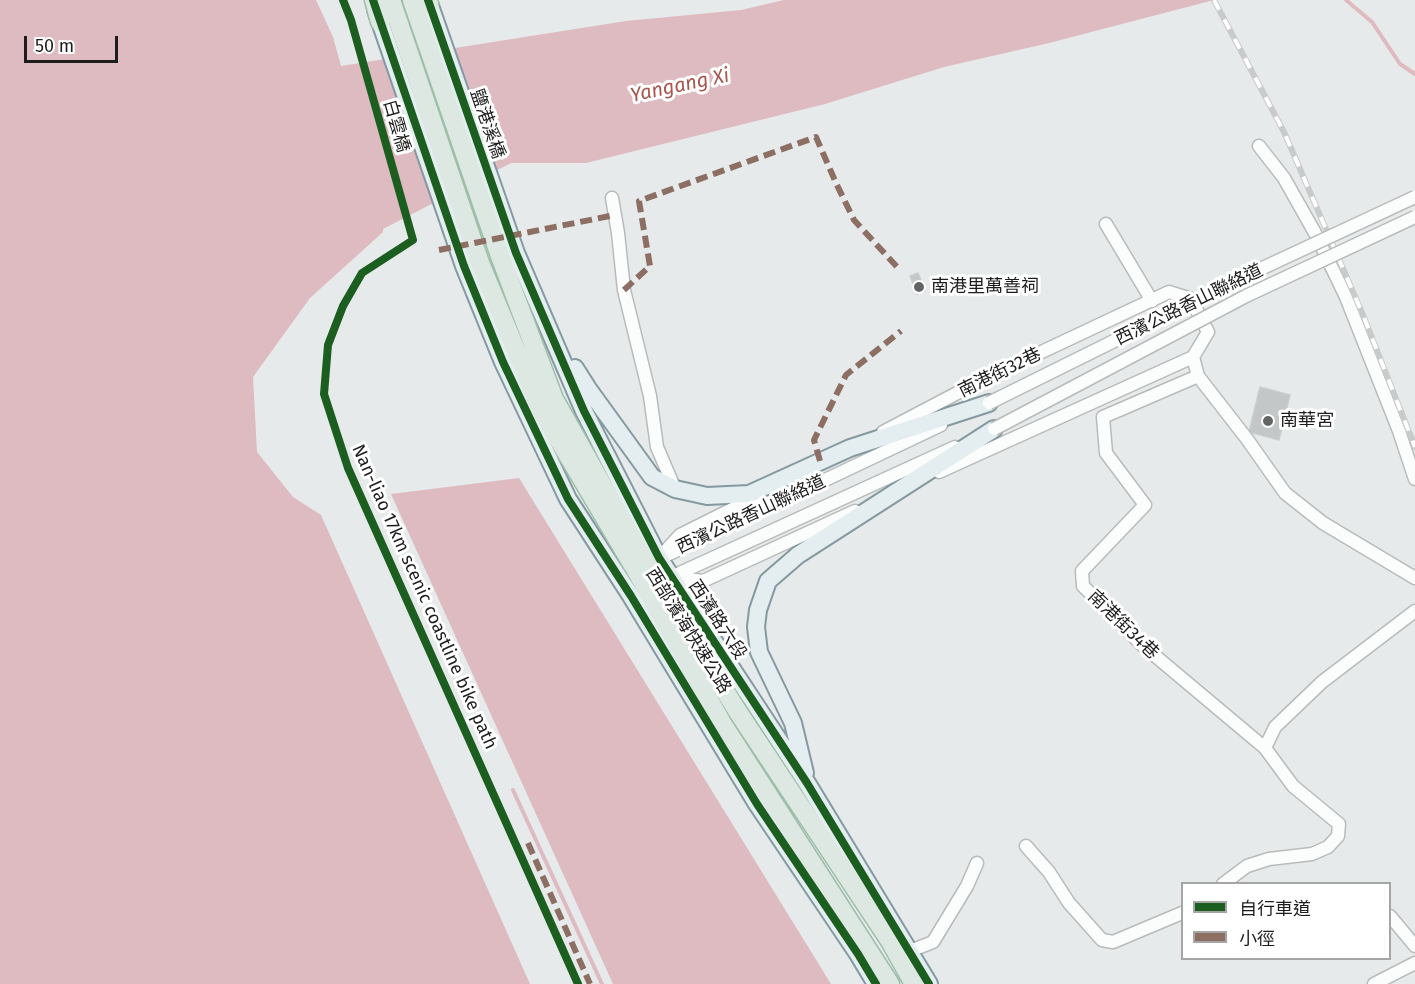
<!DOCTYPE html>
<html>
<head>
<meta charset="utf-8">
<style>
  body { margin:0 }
  #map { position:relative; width:1415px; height:984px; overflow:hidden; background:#e6eaeb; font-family:"Fira Sans","Noto Sans TC",sans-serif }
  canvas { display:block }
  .legend { position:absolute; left:1181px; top:882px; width:210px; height:78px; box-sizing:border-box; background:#fff; border:2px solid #a5a5a5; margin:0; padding:8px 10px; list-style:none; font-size:18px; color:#1d1d1d }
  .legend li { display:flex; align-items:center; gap:12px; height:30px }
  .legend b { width:30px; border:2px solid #a5a5a5 }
  .scale { position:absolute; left:24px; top:36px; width:94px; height:27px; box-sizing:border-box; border:3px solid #1d1d1d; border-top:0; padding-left:8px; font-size:18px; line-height:21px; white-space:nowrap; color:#1d1d1d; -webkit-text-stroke:4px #fff; paint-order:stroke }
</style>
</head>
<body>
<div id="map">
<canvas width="1415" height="984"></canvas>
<ul class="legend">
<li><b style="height:8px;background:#1b5e20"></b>自行車道</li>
<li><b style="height:8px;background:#8d6e63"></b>小徑</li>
</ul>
<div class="scale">50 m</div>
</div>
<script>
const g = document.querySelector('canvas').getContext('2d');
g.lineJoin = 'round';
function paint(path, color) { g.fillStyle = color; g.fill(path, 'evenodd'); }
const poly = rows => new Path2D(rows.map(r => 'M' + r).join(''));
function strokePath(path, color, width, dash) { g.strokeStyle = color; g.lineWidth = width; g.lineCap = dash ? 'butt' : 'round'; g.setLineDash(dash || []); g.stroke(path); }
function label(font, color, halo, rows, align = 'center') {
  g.font = font + ' "Fira Sans","Noto Sans TC",sans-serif'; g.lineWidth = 6; g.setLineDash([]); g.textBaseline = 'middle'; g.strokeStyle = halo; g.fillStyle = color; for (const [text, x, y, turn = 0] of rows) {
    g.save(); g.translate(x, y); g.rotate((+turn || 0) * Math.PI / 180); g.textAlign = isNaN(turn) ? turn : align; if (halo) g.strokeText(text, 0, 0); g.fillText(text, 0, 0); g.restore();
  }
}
const water = poly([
  [0,0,316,0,333,37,341,66,626,21,741,10,784,0,1214,0,1049,43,944,67,825,104,586,163,511,163,383,229,383,232,310,298,253,377,257,452,293,497,321,515,530,984,0,984],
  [519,478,831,984,613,984,391,494]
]);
const stream = poly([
  [1346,0,1372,22,1400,64,1415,74],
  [513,790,602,984]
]);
const building = poly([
  [918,273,925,291,917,294,910,276,918,273],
  [1260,387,1290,395,1279,440,1249,432,1260,387]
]);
const minor = poly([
  [1259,146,1284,178,1315,233,1346,297,1399,431,1415,479],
  [612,198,618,233,624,290,650,396,657,447,675,489],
  [1106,224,1152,301],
  [1193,357,1198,376,1247,439,1285,493,1323,523,1415,578],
  [1198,376,1103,417,1106,453,1145,505,1082,571,1083,586,1141,644,1265,748],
  [883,432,982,380,1169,292,1191,299,1208,332,1193,357,939,472],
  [667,555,941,425],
  [659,558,680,535,758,496],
  [671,577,703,581,855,511],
  [671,577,955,447],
  [1026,846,1049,872,1069,903,1102,940,1113,942,1182,913],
  [1223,884,1247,866,1269,859,1312,854,1328,847,1338,836,1339,824,1293,786,1265,748,1275,727,1322,682,1415,611],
  [1390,916,1415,946],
  [910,951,933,942,967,886,977,863],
  [1374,984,1415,963]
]);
const major = poly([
  [428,0,516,253,584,411,659,558,807,783,929,984],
  [376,10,464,266,503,362,568,499,631,596,757,804,858,954,876,984],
  [575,368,589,390,652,477,675,489,707,496,749,494,850,448,989,403],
  [805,773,793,723,759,652,756,627,758,610,768,581,798,555,994,429]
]);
const highway = poly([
  [374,0,380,22],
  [391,0,480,263,540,408,638,574,722,723,890,984],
  [412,0,500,256,554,399,649,568,738,712,890,941,914,984],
  [428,0,429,4]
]);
const rail = poly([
  [1214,0,1284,132,1363,315,1415,447]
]);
const minorBridge = poly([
  [989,403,1239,279,1415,197],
  [994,429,1246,296,1415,217]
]);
const quiet = poly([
  [439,250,615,215],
  [624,290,650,266,639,201,816,137,836,183,854,220,898,268],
  [820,461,814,440,846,375,901,331],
  [528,843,590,984]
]);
const cycleway = poly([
  [343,0,351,20,413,240,362,273,343,306,328,345,324,394,348,468,578,984],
  [373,0,464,266,503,362,568,499,631,596,757,804,858,954,876,984],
  [428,0,516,253,584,411,659,558,807,783,929,984]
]);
const markers = [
  [919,287,6,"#636565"],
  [1268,421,6,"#636565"]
];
const streetNames = [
  ["鹽港溪橋",487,124,71],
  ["白雲橋",396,126,74],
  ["西濱公路香山聯絡道",1189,305,-26],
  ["南港街32巷",1000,373,-26],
  ["西濱公路香山聯絡道",751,515,-25],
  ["Nan-liao 17km scenic coastline bike path",424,597,66],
  ["西濱路六段",717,620,57],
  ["南港街34巷",1123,625,44],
  ["西部濱海快速公路",688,631,58]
];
const poiNames = [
  ["南港里萬善祠",931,287],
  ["南華宮",1280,421]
];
const waterNames = [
  ["Yangang Xi",680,86,-12]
];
paint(water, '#debac1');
strokePath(stream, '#debac1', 4);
paint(building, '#c3c7c8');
strokePath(building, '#c7cece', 1.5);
strokePath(minor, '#b9bbbb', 15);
strokePath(major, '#8499a0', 20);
strokePath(highway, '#9dbfa7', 21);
strokePath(minor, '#fbfcfc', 12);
strokePath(major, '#e4eef0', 16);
strokePath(highway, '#dee8e2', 18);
strokePath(rail, '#c9caca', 6);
strokePath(rail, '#fff', 4, [11]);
strokePath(minorBridge, '#b9bbbb', 15, []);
strokePath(minorBridge, '#fbfcfc', 12);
strokePath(quiet, '#8d6e63', 6, [12, 6]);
strokePath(cycleway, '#1b5e20', 8);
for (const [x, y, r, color] of markers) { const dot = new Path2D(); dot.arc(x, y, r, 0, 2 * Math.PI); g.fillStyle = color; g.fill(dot); strokePath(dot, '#fff', 2); }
label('18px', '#1d1d1d', '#fff', streetNames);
label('18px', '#1d1d1d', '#fff', poiNames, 'left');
label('italic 20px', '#a8564e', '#fff', waterNames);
</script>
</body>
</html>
